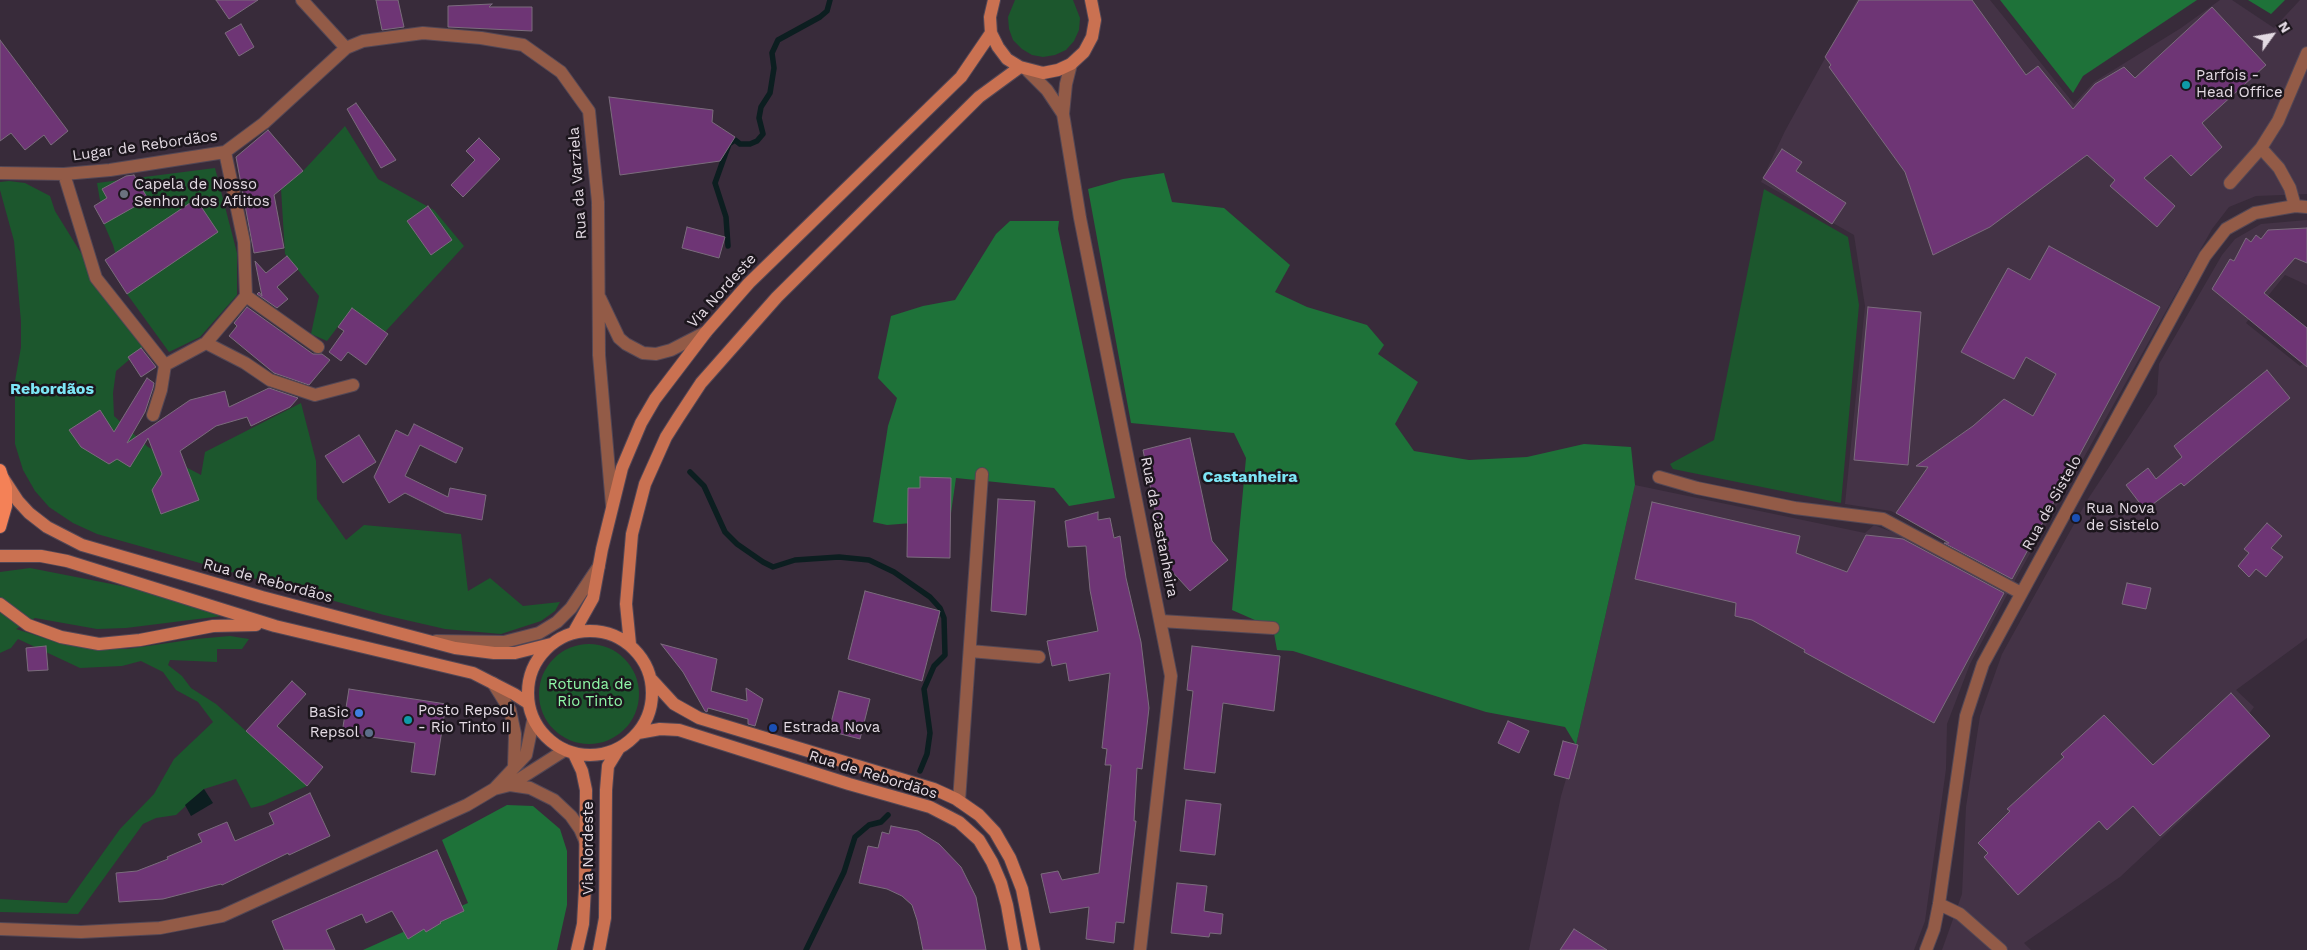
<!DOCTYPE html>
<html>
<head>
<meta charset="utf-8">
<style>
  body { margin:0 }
  #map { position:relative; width:2307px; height:950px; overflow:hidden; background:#382b3a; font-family:"Work Sans",sans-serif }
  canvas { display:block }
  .north { position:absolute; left:2247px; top:10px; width:50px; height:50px; -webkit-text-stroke:4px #1c161d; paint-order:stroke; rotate:58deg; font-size:14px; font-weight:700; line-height:20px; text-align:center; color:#e3dae3 }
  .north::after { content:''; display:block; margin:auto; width:18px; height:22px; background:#e3dae3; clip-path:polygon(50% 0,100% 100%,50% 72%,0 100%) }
</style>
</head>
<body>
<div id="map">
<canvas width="2307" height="950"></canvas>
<div class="north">N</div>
</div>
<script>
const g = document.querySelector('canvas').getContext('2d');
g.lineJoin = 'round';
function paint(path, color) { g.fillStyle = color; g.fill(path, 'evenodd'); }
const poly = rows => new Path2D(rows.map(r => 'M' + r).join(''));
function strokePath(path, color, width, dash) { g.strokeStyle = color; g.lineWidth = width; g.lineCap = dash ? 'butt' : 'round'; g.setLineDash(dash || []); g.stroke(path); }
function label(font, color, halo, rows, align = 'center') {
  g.font = font + ' "Work Sans",sans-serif'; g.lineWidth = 5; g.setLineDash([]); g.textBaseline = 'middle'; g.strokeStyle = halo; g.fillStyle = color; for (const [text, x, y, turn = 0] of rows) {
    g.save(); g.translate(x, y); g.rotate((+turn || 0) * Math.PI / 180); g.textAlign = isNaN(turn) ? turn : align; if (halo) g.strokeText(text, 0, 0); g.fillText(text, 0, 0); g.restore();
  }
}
const built = poly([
  [1857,0,1990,0,2074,104,2094,82,2181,28,2220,0,2232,0,2274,28,2300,0,2307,0,2307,194,2256,196,2229,207,2212,229,2014,582,1965,551,1891,511,1845,504,1865,306,1854,235,1761,182,1785,131],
  [2307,220,2307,285,2285,275,2246,323,2300,366,2307,361,2307,638,2236,690,2254,707,2245,719,2269,738,2120,877,2024,943,2031,950,1942,950,1962,894,1966,807,1980,716,2002,654,2088,499,2157,394,2159,364,2222,255,2235,239,2261,224],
  [1635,485,1865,533,1874,525,1900,535,2008,593,1970,664,1947,724,1946,769,1925,921,1914,950,1529,950,1561,796,1576,745]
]);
const green = poly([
  [1015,0,1073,0,1080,18,1079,30,1074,41,1066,50,1055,55,1043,57,1032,55,1022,49,1013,40,1009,29,1008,17],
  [345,126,378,179,434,210,464,246,385,332,352,308,327,341,311,334,319,296,285,254,281,189,303,171],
  [215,168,237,253,237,295,200,337,169,352,127,294,113,245,104,224,97,183],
  [9,181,25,183,50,196,55,211,123,321,143,348,116,371,113,393,114,416,148,447,201,475,205,452,301,403,316,461,317,499,346,540,364,525,461,534,468,591,490,578,523,606,560,602,555,611,541,621,501,634,445,629,384,615,97,534,73,523,49,507,35,491,23,470,15,444,15,381,21,347,21,322,14,241,0,190,0,182],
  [1764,189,1848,237,1859,305,1841,503,1673,469,1670,464,1714,440],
  [30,568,127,587,238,614,126,628,97,629,35,618,16,629,51,640,99,649,127,649,196,639,230,636,249,639,242,649,217,649,217,662,170,660,168,665,182,676,191,688,216,704,307,786,264,805,251,808,236,779,204,789,176,815,156,818,143,824,78,914,0,912,0,899,67,903,120,829,154,794,174,759,213,722,198,702,176,690,163,672,141,661,122,666,80,668,18,639,11,648,0,653,0,572],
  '539 694a50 50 0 1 1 100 0a50 50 0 1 1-100 0Z'
]);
const forest = poly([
  [2000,0,2197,0,2083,76,2073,93],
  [2248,0,2285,0,2271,14],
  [1164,173,1172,202,1224,208,1290,265,1275,292,1307,307,1367,325,1384,345,1378,354,1418,382,1395,424,1414,451,1469,460,1527,457,1584,444,1631,447,1635,485,1576,745,1565,727,1486,712,1293,651,1277,650,1273,628,1232,610,1246,458,1234,433,1131,423,1088,189,1123,179],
  [1010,221,1059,221,1058,229,1115,498,1069,506,1054,488,956,478,950,520,887,525,873,522,888,426,897,398,878,378,891,316,923,306,955,300,996,234],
  [507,805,533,806,560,829,567,851,567,905,557,950,363,950,468,903,442,840]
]);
const water = poly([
  [204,789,213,803,191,816,185,805]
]);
const stream = poly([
  [728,246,726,217,715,183,725,155,729,144,735,140,740,144,750,144,757,141,763,134,759,118,761,107,770,93,774,68,772,53,778,40,820,17,827,11,830,0],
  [690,472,704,486,725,532,737,544,763,562,773,567,795,560,839,557,869,560,894,572,930,597,940,608,944,618,945,655,934,666,924,689,930,733,927,754,920,771],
  [806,950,844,872,855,837,869,825,881,822,888,815]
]);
const building = poly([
  [216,0,258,0,229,19,216,0],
  [376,0,398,0,404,27,382,30,376,0],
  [1859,0,1972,0,2026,75,2038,66,2073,109,2095,84,2124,67,2135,78,2212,7,2266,65,2202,123,2222,147,2191,176,2171,155,2144,178,2175,206,2157,227,2110,186,2115,180,2087,155,1990,227,1933,255,1905,172,1829,67,1831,65,1825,57,1859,0],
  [492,4,489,7,532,7,532,31,448,27,448,6,492,4],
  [241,24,254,47,239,56,225,33,241,24],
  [0,40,68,131,51,145,44,135,25,150,11,133,0,141,0,40],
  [609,97,713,110,712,122,735,137,720,161,620,175,609,97],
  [356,103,396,160,381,168,347,109,356,103],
  [268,130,303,171,274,195,284,248,254,253,236,157,268,130],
  [479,138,500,159,463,197,451,185,475,160,466,151,479,138],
  [1782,149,1802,162,1796,171,1846,203,1832,224,1763,178,1782,149],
  [134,175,148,199,104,224,94,206,107,198,102,189,126,176,134,175],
  [196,199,218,232,127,294,105,260,196,199],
  [428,206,452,240,431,255,407,221,428,206],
  [687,227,725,237,719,258,682,248,687,227],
  [2307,228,2307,263,2295,258,2264,293,2307,328,2307,367,2212,289,2230,259,2234,261,2246,238,2251,242,2256,235,2261,239,2268,230,2307,228],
  [2049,246,2160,307,2012,579,1944,543,1949,543,1896,513,1928,467,1916,466,1973,426,2004,399,2033,416,2056,374,2026,357,2014,379,1961,352,2008,268,2030,280,2049,246],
  [287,256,298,269,277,287,288,299,277,308,257,294,259,292,262,296,255,261,266,273,287,256],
  [247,307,313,354,322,354,330,360,309,385,274,373,229,336,237,326,234,323,247,307],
  [1868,307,1921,312,1908,465,1854,460,1868,307],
  [352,308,388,334,366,365,348,352,341,361,329,352,344,331,338,327,352,308],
  [141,348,156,367,141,377,128,357,141,348],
  [2267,370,2290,398,2184,486,2181,483,2145,510,2126,485,2148,468,2156,479,2182,457,2174,446,2267,370],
  [147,378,154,383,153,388,145,412,127,443,190,400,225,391,229,407,269,388,298,398,290,407,251,426,247,417,216,426,180,451,199,500,161,514,152,490,162,474,148,438,130,467,117,459,109,464,81,447,69,430,100,410,114,432,147,378],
  [414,424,463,448,456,463,420,445,405,476,448,497,450,488,486,495,482,520,445,513,405,493,389,503,374,477,396,430,408,436,414,424],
  [359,435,376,462,343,483,325,456,359,435],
  [1190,438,1212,541,1228,560,1190,591,1166,565,1143,450,1190,438],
  [920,477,951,478,950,558,907,557,908,488,920,488,920,477],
  [998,499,1035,501,1026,615,991,611,998,499],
  [1652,502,1800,536,1796,553,1847,572,1866,535,1903,539,2004,593,1934,723,1804,652,1805,650,1752,620,1735,616,1736,603,1635,579,1652,502],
  [1098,512,1098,520,1110,518,1114,538,1120,536,1126,578,1141,642,1149,708,1142,769,1137,768,1134,821,1136,821,1124,923,1116,922,1114,943,1086,939,1089,907,1050,913,1041,874,1058,871,1062,880,1099,873,1111,765,1105,765,1107,749,1102,748,1110,673,1069,681,1066,663,1052,666,1047,641,1098,631,1090,590,1086,546,1068,547,1065,521,1098,512],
  [2267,523,2282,536,2271,548,2283,557,2266,577,2256,569,2249,577,2238,566,2249,553,2244,549,2267,523],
  [2127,583,2151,588,2146,609,2122,604,2127,583],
  [865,591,940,611,922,681,848,659,865,591],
  [661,644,717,659,711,691,747,701,746,688,763,699,755,726,748,724,748,719,708,708,707,712,705,711,683,672,661,644],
  [46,646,48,670,28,671,26,648,46,646],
  [1192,646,1280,656,1274,711,1223,703,1215,773,1184,769,1193,691,1187,690,1192,646],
  [292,681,306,694,277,726,323,767,307,786,246,731,292,681],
  [349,689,446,704,435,775,411,772,415,743,342,733,349,689],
  [839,691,870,699,860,739,829,731,839,691],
  [2231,693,2270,736,2160,836,2133,806,2107,830,2099,821,2018,895,1984,857,1988,853,1978,843,2010,811,2007,809,2064,757,2061,754,2104,715,2153,765,2231,693],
  [1508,721,1529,731,1519,753,1498,743,1508,721],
  [1563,741,1578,745,1569,779,1554,775,1563,741],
  [310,793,330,836,289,855,288,853,222,885,221,884,163,899,119,902,116,873,137,871,168,859,167,857,202,842,198,834,227,822,235,841,274,824,269,813,310,793],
  [1186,800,1221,804,1215,855,1180,851,1186,800],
  [891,826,918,831,939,844,961,867,976,897,986,950,923,950,917,920,912,905,902,896,887,889,859,883,868,846,878,848,882,832,889,834,891,826],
  [437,850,464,911,440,922,441,923,426,932,424,929,408,939,392,911,366,923,362,914,326,930,335,950,284,950,272,921,437,850],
  [1177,883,1207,886,1204,911,1223,914,1221,934,1210,933,1209,937,1171,933,1177,883],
  [1574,929,1607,950,1560,950,1574,929]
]);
const minor = poly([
  [302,0,346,48,363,41,423,33,481,38,523,45,561,72,589,111,598,202,599,355,612,505],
  [0,173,64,174,110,170,225,152,264,123,346,48],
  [64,174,96,278,165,365,206,343,246,296,244,242,225,152],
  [2230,183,2261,148],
  [2295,206,2290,188,2279,168,2261,148,2278,121,2307,53],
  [246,296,318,347],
  [600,298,619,338,626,344,643,353,656,354,671,350,706,332],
  [206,343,245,363,270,380,315,395,353,385],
  [153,415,161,390,165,365],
  [1659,477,1697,488,1795,508,1883,519,2021,593],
  [1161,621,1273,628],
  [436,641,504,642,539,633,557,622,571,608,599,566],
  [970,651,1039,657],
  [493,683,510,710,515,734,514,767],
  [510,785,530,788,554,800,571,816,580,829,586,843],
  [494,789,526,755,533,721],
  [959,801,982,474],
  [1939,904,1960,914,2001,950],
  [0,929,81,932,160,928,222,916,467,805,494,789,510,785,565,750],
  [1926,950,1934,929,1939,904,1966,716,1983,664,2205,256,2226,229,2255,213,2295,206,2307,207]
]);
const tertiary = poly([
  [1071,64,1066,84,1063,114,1080,218,1171,676,1140,950],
  [1028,71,1047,90,1063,114]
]);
const secondary = poly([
  [994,0,990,17,991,33,998,47,1007,59,1020,67,1043,73,1058,70,1071,64,1084,52,1092,37,1095,20,1091,0],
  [3,478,18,501,29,513,47,527,82,545,262,597,455,648,494,653,515,653,551,644],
  [0,556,41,556,67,561,275,626,473,673,514,694,528,703],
  [0,604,28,625,61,637,99,644,140,640,213,626,256,625],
  [575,630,593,598,602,549,622,468,641,423,655,399,706,332,749,283,961,77,991,33],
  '528 693a62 62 0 1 1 124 0a62 62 0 1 1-124 0Z',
  [630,644,626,604,632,534,645,484,666,437,678,418,701,383,777,297,979,97,1020,67],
  [652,680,674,704,699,718,934,789,956,799,979,815,995,832,1010,858,1022,889,1034,950],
  [638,733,660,729,679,730,849,784,930,807,959,822,979,840,992,862,1001,883,1007,905,1015,950],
  [574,754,582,771,586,790,585,888,583,924,577,950],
  [599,950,605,918,606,790,608,766,619,748]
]);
const primary = poly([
  [0,470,6,488,6,506,0,527]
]);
const markers = [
  [2186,85,5,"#0f9aa8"],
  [124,194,5,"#6b7280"],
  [2076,518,5,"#1a4fb4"],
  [359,713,5,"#3f7fe0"],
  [408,720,5,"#0f9aa8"],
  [773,728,5,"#1a4fb4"],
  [369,733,5,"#5c6f8a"]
];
const poiNames = [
  ["Parfois -",2196,76],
  ["Head Office",2196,93],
  ["Capela de Nosso",134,185],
  ["Senhor dos Aflitos",134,202],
  ["Rua Nova",2086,509],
  ["de Sistelo",2086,526],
  ["Posto Repsol",418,711],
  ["- Rio Tinto II",418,728],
  ["BaSic",349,713,"right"],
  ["Estrada Nova",783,728],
  ["Repsol",359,733,"right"]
];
const streetNames = [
  ["Lugar de Rebordãos",145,146,-8],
  ["Rua da Varziela",578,183,-94],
  ["Via Nordeste",722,291,-48],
  ["Rua de Sistelo",2052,503,-61],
  ["Rua da Castanheira",1159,527,79],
  ["Rua de Rebordãos",268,581,15],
  ["Rua de Rebordãos",873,775,17],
  ["Via Nordeste",589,848,-90]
];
const parkNames = [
  ["Rotunda de",590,685],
  ["Rio Tinto",590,702]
];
const neighbourhoodNames = [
  ["Rebordãos",52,389],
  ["Castanheira",1250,477]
];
paint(built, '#443346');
paint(green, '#1c572d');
paint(forest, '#1e7239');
paint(water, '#0c1e20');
strokePath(stream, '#0c1e20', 5.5);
paint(building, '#6e3575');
strokePath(building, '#7b6c7d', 1);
strokePath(minor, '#534755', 14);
strokePath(tertiary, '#534755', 14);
strokePath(secondary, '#534755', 14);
strokePath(primary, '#534755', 14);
strokePath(minor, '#935b47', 12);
strokePath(tertiary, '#935b47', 12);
strokePath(secondary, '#ca7151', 12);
strokePath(primary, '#f48157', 12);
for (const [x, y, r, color] of markers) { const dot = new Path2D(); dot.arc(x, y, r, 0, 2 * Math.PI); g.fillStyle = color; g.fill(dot); strokePath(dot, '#1c161d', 2); }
label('15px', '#e3dae3', '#1c161d', poiNames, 'left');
label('15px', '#e3dae3', '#1c161d', streetNames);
label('15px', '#90f9a8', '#1c161d', parkNames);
label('bold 16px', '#7de6f6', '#1c161d', neighbourhoodNames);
</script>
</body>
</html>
